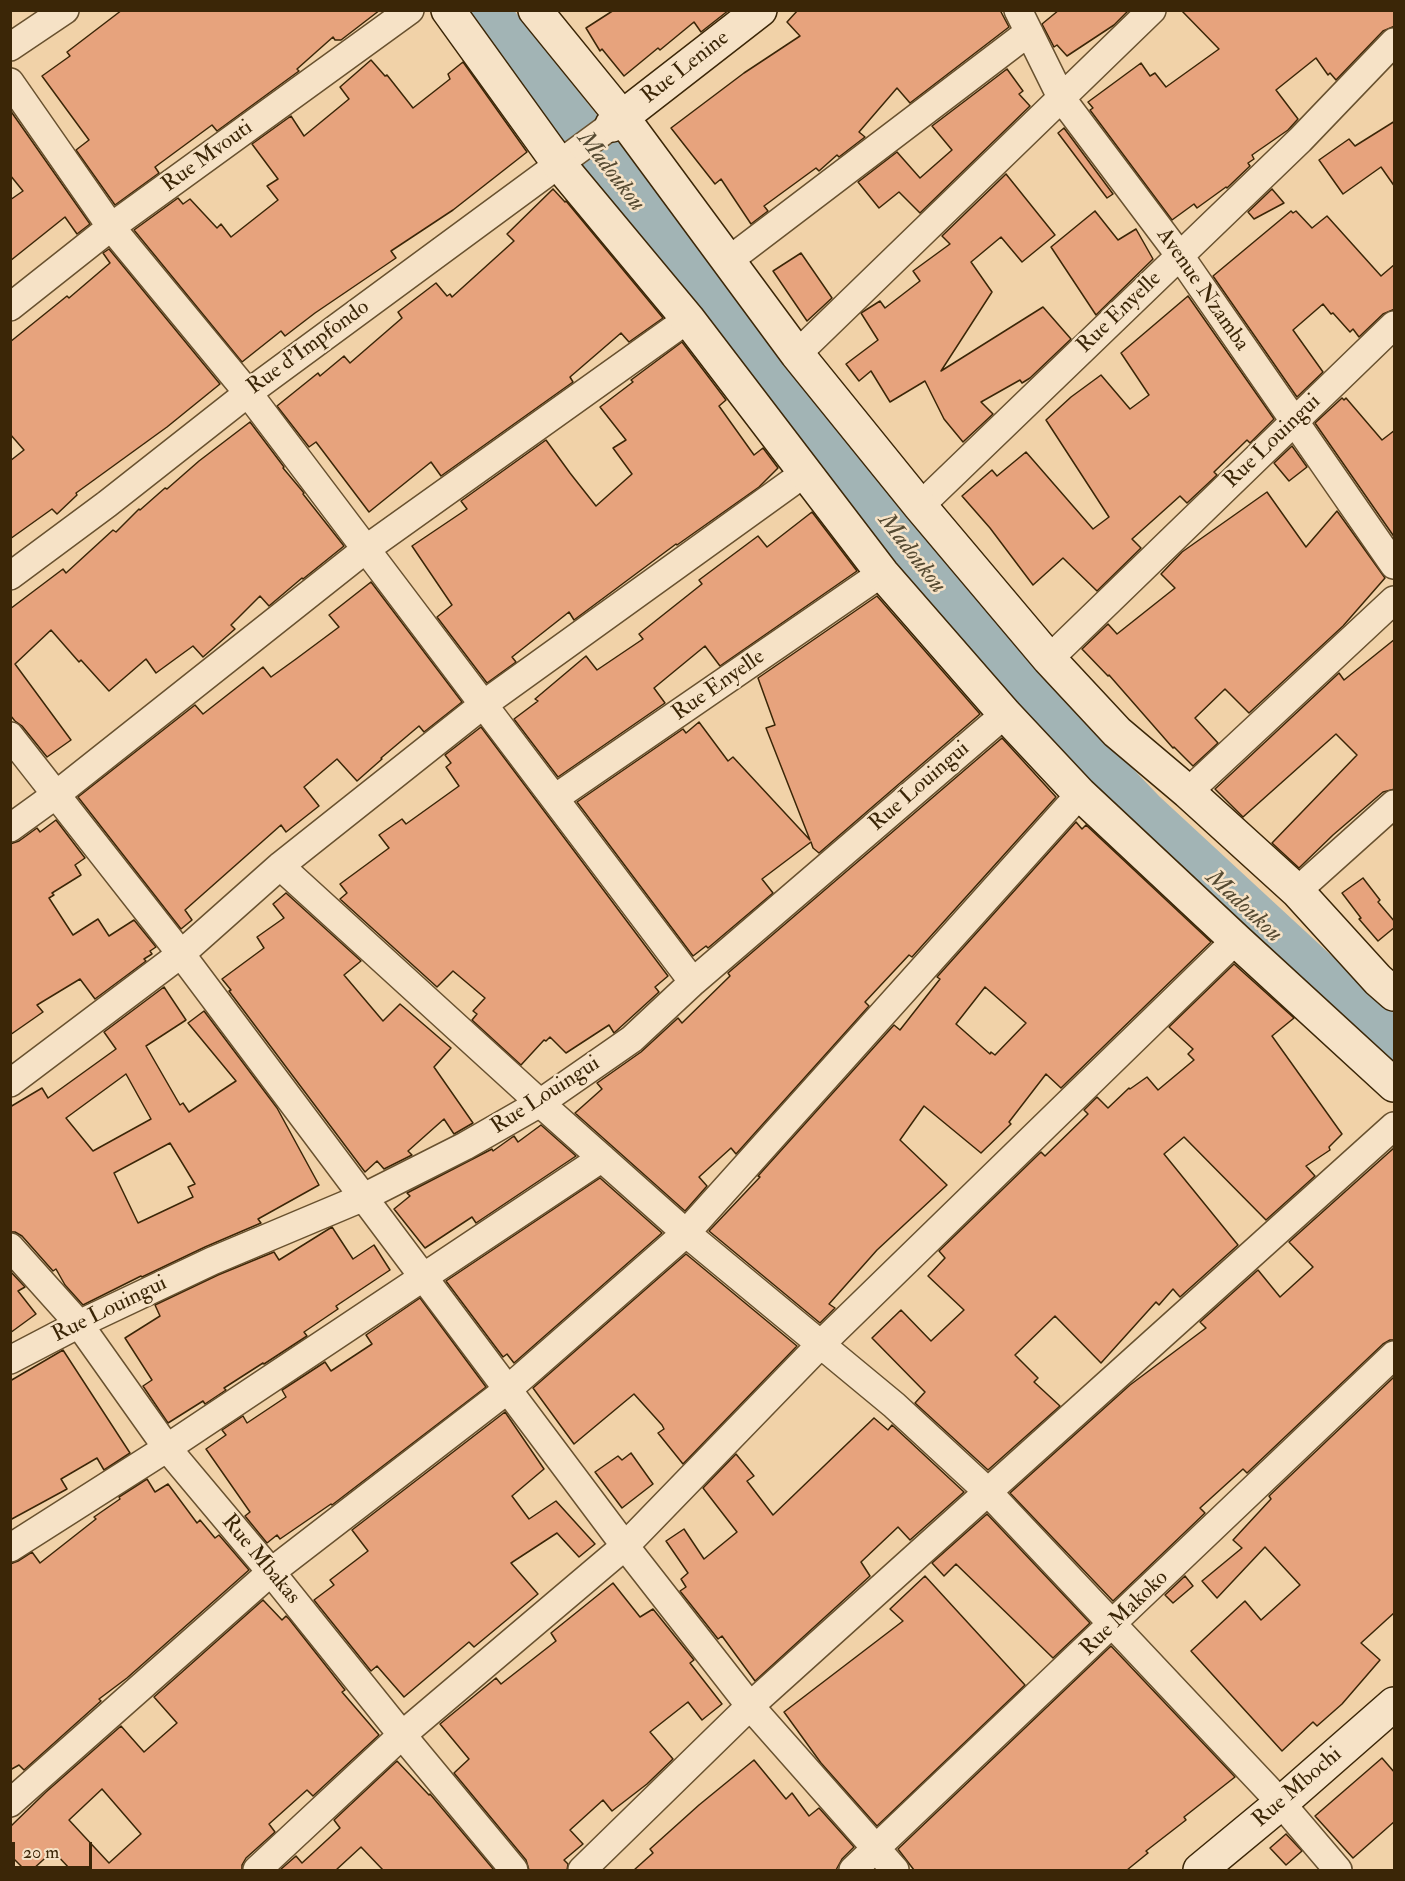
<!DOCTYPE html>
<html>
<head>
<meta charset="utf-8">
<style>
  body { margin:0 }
  #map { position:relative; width:1405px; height:1881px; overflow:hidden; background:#f1d2a8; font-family:"IM FELL Double Pica",serif }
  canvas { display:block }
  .frame { position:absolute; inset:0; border:12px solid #3b2607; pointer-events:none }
  .scale { position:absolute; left:12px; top:1842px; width:80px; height:27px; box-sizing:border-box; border:3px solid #3b2607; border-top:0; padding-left:8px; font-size:18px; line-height:21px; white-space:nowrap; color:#3b2607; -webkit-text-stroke:4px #f6e2c6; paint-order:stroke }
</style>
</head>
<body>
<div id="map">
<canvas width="1405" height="1881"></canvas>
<div class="frame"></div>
<div class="scale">20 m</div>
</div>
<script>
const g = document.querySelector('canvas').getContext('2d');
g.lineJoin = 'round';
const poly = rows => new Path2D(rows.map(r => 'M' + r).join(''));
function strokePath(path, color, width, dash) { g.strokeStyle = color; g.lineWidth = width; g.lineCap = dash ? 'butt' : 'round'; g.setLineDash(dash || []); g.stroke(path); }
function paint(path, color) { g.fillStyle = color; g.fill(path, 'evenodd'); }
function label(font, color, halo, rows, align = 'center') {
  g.font = font + ' "IM FELL Double Pica",serif'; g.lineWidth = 5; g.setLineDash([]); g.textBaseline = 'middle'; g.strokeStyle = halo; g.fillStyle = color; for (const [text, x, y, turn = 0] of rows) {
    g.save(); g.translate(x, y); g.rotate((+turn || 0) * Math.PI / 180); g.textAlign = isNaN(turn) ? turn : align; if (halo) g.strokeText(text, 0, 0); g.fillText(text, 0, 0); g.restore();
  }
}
const river = poly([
  [483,10,793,400,995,659,1144,815,1394,1046]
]);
const building = poly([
  [122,10,380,10,341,40,335,40,333,37,297,69,299,71,217,131,212,125,155,167,159,173,115,205,76,150,89,140,42,76,70,56,67,52,122,10],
  [614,10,729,10,701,32,694,22,660,50,658,48,624,76,602,49,600,51,586,28,614,10],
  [798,10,1000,10,1009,27,910,103,897,88,859,132,865,137,839,157,837,155,819,171,816,168,764,206,768,211,751,224,721,179,715,184,671,128,744,73,800,36,787,22,798,10],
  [1059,10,1129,10,1114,25,1067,56,1057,45,1054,47,1042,24,1059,10],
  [1181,10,1395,10,1395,26,1383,31,1336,80,1330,73,1328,75,1316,58,1276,90,1298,119,1288,130,1252,155,1254,159,1248,163,1250,166,1227,188,1226,187,1197,208,1194,204,1172,220,1090,110,1093,108,1088,102,1141,63,1150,76,1155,73,1166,87,1219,49,1181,10],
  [371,60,385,76,387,75,413,108,450,79,448,74,463,62,527,152,453,210,391,251,396,258,315,313,285,336,281,331,242,362,134,230,178,198,183,204,190,199,217,228,221,224,231,237,278,200,267,186,278,179,252,144,291,116,304,136,349,99,340,87,371,60],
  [1007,69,1023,91,1019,94,1030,106,920,213,899,192,879,208,858,182,897,152,920,178,952,150,932,126,1007,69],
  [10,110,90,224,77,234,65,217,10,261,10,200,23,191,10,175,10,110],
  [1395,121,1395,187,1381,167,1343,194,1319,160,1349,139,1355,146,1395,121],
  [1064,128,1113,194,1107,198,1058,133,1064,128],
  [1006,174,1055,235,1022,262,1001,237,971,262,992,292,941,371,1043,307,1071,339,1030,378,1022,383,1020,380,981,402,993,414,963,442,944,419,925,381,890,402,871,371,859,381,846,364,878,340,861,313,880,301,885,308,920,281,913,271,950,244,942,236,1006,174],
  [553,189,565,202,566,201,663,318,629,342,621,333,570,377,573,382,441,476,431,462,369,512,316,442,309,447,277,406,318,373,320,376,344,356,350,363,402,318,398,312,436,283,447,296,450,294,452,297,514,241,507,234,553,189],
  [1272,189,1284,203,1254,219,1248,212,1272,189],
  [1095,211,1118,240,1136,229,1153,259,1096,315,1051,247,1095,211],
  [1291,211,1293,213,1296,211,1312,228,1327,216,1381,276,1395,264,1395,309,1383,314,1359,337,1353,329,1350,332,1333,313,1331,314,1323,304,1293,330,1323,372,1297,397,1213,276,1291,211],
  [109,249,220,384,167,427,76,493,77,495,57,514,52,509,10,539,10,461,24,450,10,434,10,342,67,296,69,298,110,263,103,253,109,249],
  [801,253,832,298,807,321,773,271,801,253],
  [1188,296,1274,419,1250,443,1247,440,1214,472,1217,475,1187,503,1180,496,1132,539,1141,548,1097,591,1063,558,1033,585,990,528,962,496,992,470,997,476,1026,452,1093,529,1109,517,1046,420,1071,397,1101,375,1130,409,1149,395,1121,353,1188,296],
  [682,342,726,400,719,406,754,455,763,448,778,468,759,487,677,545,676,544,574,620,569,612,512,657,516,662,487,683,437,617,452,605,412,546,467,509,461,501,546,440,570,473,596,506,632,474,613,448,626,440,600,407,633,382,631,380,682,342],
  [1342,398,1344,400,1346,398,1382,440,1395,430,1395,538,1315,423,1342,398],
  [250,422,284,467,283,468,304,493,303,494,344,546,303,579,302,578,269,606,260,596,231,625,235,629,203,657,193,646,156,673,146,659,109,691,81,660,79,662,51,630,15,664,71,740,47,757,22,726,15,721,10,715,10,609,63,569,66,573,113,530,116,532,139,509,140,510,165,488,167,489,199,461,250,422],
  [1292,446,1307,467,1289,481,1274,463,1292,446],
  [1267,492,1306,547,1337,511,1385,578,1343,626,1249,713,1225,689,1195,718,1218,743,1193,766,1174,747,1173,748,1109,675,1108,676,1082,649,1108,624,1117,634,1175,588,1161,574,1182,552,1267,492],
  [812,512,857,571,720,666,705,646,654,688,665,703,558,777,514,719,538,701,535,699,586,656,597,670,643,639,639,634,702,584,699,580,758,536,767,547,812,512],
  [371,582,462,702,424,732,419,726,381,758,382,759,357,781,337,759,304,787,319,806,286,832,281,825,185,910,192,920,181,929,78,797,195,705,203,714,263,667,271,677,296,659,339,627,329,615,371,582],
  [877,596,980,714,819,853,813,848,811,842,762,879,773,893,708,948,706,946,693,956,577,802,683,729,686,733,699,722,728,761,733,757,810,840,766,728,775,725,758,678,877,596],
  [1395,639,1395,789,1383,792,1333,835,1299,868,1272,843,1357,755,1336,734,1243,817,1215,789,1339,673,1344,680,1395,639],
  [481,727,668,976,655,987,659,992,614,1033,609,1025,566,1053,550,1037,546,1041,544,1040,521,1065,472,1020,477,1014,473,1011,485,998,453,971,437,987,340,899,347,893,340,884,389,848,379,835,402,819,406,824,459,786,446,767,451,763,445,755,481,727],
  [1002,738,1056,797,912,957,909,955,865,1002,869,1006,736,1154,731,1148,699,1177,707,1186,685,1211,575,1113,602,1089,597,1083,641,1052,678,1018,682,1023,730,976,728,973,1002,738],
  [56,820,85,858,75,865,81,875,52,893,54,895,49,898,73,935,98,919,109,936,134,920,156,947,150,951,152,954,144,959,146,961,95,999,80,979,37,1005,43,1012,10,1035,10,844,19,841,37,828,40,832,56,820],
  [1076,822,1082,829,1086,825,1211,942,1061,1088,1046,1074,1009,1122,1011,1124,981,1153,924,1106,900,1140,947,1185,877,1250,829,1304,835,1308,820,1323,709,1231,760,1177,758,1176,894,1025,900,1030,940,979,937,977,1076,822],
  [985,987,1026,1023,995,1055,991,1052,990,1054,956,1024,985,987],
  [1363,878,1380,900,1378,902,1395,922,1395,927,1378,941,1359,919,1361,918,1342,893,1363,878],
  [286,893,361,961,344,975,383,1021,400,1004,451,1048,434,1067,473,1123,454,1134,444,1119,408,1151,412,1155,384,1169,377,1161,365,1172,229,991,231,990,222,979,264,948,257,937,284,918,273,904,286,893],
  [1234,964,1294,1018,1272,1036,1342,1134,1329,1147,1330,1150,1306,1166,1315,1176,1266,1220,1184,1137,1164,1154,1238,1245,1180,1297,1173,1289,1159,1305,1156,1302,1101,1363,1055,1316,1015,1355,1038,1378,1034,1382,1060,1406,988,1470,915,1403,925,1392,872,1338,901,1310,931,1341,964,1310,928,1276,945,1258,939,1251,1041,1152,1045,1156,1088,1114,1084,1110,1097,1097,1108,1108,1129,1088,1130,1089,1147,1077,1158,1090,1194,1060,1188,1054,1193,1049,1169,1027,1234,964],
  [164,987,186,1020,146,1046,180,1105,183,1103,189,1112,236,1081,188,1023,204,1011,277,1108,319,1185,258,1219,261,1223,205,1247,142,1277,141,1276,83,1305,65,1285,56,1269,53,1271,22,1236,15,1232,10,1232,10,1107,42,1088,48,1098,116,1049,104,1032,164,987],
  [126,1074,151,1119,93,1151,66,1118,126,1074],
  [170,1143,195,1184,188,1187,193,1197,138,1223,114,1173,170,1143],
  [541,1125,576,1156,476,1223,472,1217,425,1248,394,1209,410,1196,407,1193,492,1149,493,1151,514,1136,518,1142,541,1125],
  [1395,1147,1395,1340,1390,1340,1383,1344,1247,1473,1243,1469,1200,1508,1205,1513,1113,1601,1010,1493,1130,1385,1206,1328,1200,1322,1258,1270,1280,1297,1313,1267,1289,1242,1395,1147],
  [600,1178,662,1233,514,1363,507,1354,503,1357,446,1281,600,1178],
  [332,1227,353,1259,374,1245,390,1270,336,1306,338,1309,304,1332,307,1336,264,1364,263,1363,224,1388,226,1390,205,1404,203,1401,168,1423,143,1386,152,1380,125,1338,160,1316,155,1305,218,1275,274,1252,279,1260,332,1227],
  [686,1254,797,1346,683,1464,658,1433,664,1429,662,1425,634,1394,574,1444,533,1388,686,1254],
  [10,1271,25,1287,18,1291,36,1314,10,1333,10,1271],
  [420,1298,486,1387,332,1505,331,1504,280,1539,277,1535,267,1543,245,1516,250,1512,206,1449,226,1435,222,1430,243,1416,247,1423,286,1397,282,1390,325,1362,331,1371,372,1344,366,1335,420,1298],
  [63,1350,130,1453,104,1470,97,1458,61,1479,67,1489,10,1520,10,1381,63,1350],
  [1395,1376,1395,1612,1361,1643,1380,1660,1342,1704,1317,1726,1313,1722,1282,1751,1191,1651,1245,1601,1261,1620,1300,1585,1265,1547,1217,1598,1202,1581,1242,1548,1233,1540,1271,1499,1269,1496,1395,1376],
  [505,1412,544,1469,512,1496,529,1519,556,1501,595,1544,579,1557,557,1533,511,1563,538,1594,474,1647,469,1642,404,1697,377,1666,371,1671,314,1600,334,1585,330,1580,368,1551,352,1530,505,1412],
  [874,1418,888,1430,892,1425,964,1492,910,1540,898,1527,861,1562,870,1576,755,1681,722,1636,718,1639,680,1591,686,1587,681,1579,688,1573,666,1541,684,1529,704,1559,737,1532,703,1488,736,1454,754,1476,747,1481,773,1515,874,1418],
  [631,1453,653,1484,622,1508,595,1472,618,1456,622,1460,631,1453],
  [147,1479,155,1492,168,1484,197,1523,200,1520,215,1538,219,1535,249,1570,127,1678,99,1699,101,1701,24,1770,19,1765,10,1770,10,1564,18,1561,32,1552,40,1563,96,1519,94,1517,120,1499,119,1497,147,1479],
  [987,1514,1090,1623,1053,1658,956,1564,944,1576,932,1563,987,1514],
  [925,1576,1025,1685,877,1826,821,1763,784,1712,903,1621,890,1609,925,1576],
  [1185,1576,1193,1586,1173,1603,1165,1595,1185,1576],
  [613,1583,640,1617,653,1609,694,1660,690,1663,722,1704,702,1720,688,1702,650,1732,673,1759,647,1784,612,1811,603,1800,570,1830,583,1844,564,1860,568,1864,567,1870,529,1870,526,1860,454,1773,469,1759,440,1724,496,1678,501,1684,556,1641,551,1633,613,1583],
  [263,1600,282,1620,286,1616,289,1619,345,1690,342,1692,379,1735,313,1796,307,1790,269,1824,275,1832,246,1858,242,1865,242,1870,71,1870,53,1851,32,1870,25,1870,10,1855,10,1827,46,1792,121,1726,144,1752,177,1723,154,1697,263,1600],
  [102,1789,141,1834,109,1863,69,1820,102,1789],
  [1111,1646,1235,1777,1184,1817,1186,1820,1146,1851,1148,1853,1127,1870,914,1870,898,1849,1111,1646],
  [1382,1758,1395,1773,1395,1821,1353,1858,1315,1816,1382,1758],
  [754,1760,786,1799,792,1793,809,1816,819,1808,854,1847,842,1859,836,1870,634,1870,653,1853,650,1849,699,1805,754,1760],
  [397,1761,429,1795,430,1794,494,1870,383,1870,361,1847,336,1870,280,1870,296,1856,302,1863,340,1828,334,1820,397,1761],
  [1286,1834,1302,1851,1286,1865,1270,1848,1286,1834]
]);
const street = poly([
  [1018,10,1062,99,1180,256,1394,565],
  [10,47,65,10],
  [10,82,111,227,248,393,693,982],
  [728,261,1029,32],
  [10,307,111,227,410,10],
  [797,354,1152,10],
  [920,506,1300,140,1394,42],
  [10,576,107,504,248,393,612,125],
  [1049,659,1394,325],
  [10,736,181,954,625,1546,750,1706,895,1870],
  [1188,792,1394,600],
  [555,798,882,573],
  [10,828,57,794,366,549,688,319],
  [280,866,540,1103,686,1233,894,1405,987,1491,1281,1803,1338,1870],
  [1297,891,1394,804],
  [10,1083,181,954,280,866,484,704,806,472],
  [10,1247,79,1324,167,1448,271,1572,402,1735,514,1870],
  [10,1360,79,1324,212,1261,364,1197,465,1146,540,1103,632,1039,693,982,1005,714],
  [10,1548,167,1448,602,1158],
  [10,1803,271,1572,507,1390,686,1233,1080,794],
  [257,1870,402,1735,625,1546,820,1345,1236,940],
  [582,1870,750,1706,1394,1126],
  [853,1870,1394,1355]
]);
const secondary = poly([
  [448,10,559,164,688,319,882,573,1005,714,1080,794,1236,940,1394,1085],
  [535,10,622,117,797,354,920,506,1049,659,1117,732,1188,792,1297,891,1378,980,1394,994],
  [612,125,760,10],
  [1200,1870,1281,1803,1394,1704]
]);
const streetNames = [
  ["Rue Lenine",686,68,-38],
  ["Rue Mvouti",208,157,-36],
  ["Avenue Nzamba",1202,290,55],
  ["Rue Enyelle",1120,313,-44],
  ["Rue d'Impfondo",309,348,-36],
  ["Rue Louingui",1273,442,-44],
  ["Rue Enyelle",719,686,-35],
  ["Rue Louingui",920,787,-41],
  ["Rue Louingui",546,1096,-33],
  ["Rue Louingui",110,1310,-26],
  ["Rue Mbakas",260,1560,50],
  ["Rue Makoko",1125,1614,-44],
  ["Rue Mbochi",1298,1788,-41]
];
const waterNames = [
  ["Madoukou",610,172,52],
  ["Madoukou",911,554,52],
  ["Madoukou",1243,907,43]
];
strokePath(river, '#a2b4b5', 48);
paint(building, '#e7a37d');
strokePath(building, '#3b2607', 1.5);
strokePath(street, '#68512f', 30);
strokePath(secondary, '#3b2607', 36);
strokePath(street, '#f6e2c6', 27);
strokePath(secondary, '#f6e2c6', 33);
label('22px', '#3b2607', '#f6e2c6', streetNames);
label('italic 24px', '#554a32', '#f6e2c6', waterNames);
</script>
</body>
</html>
